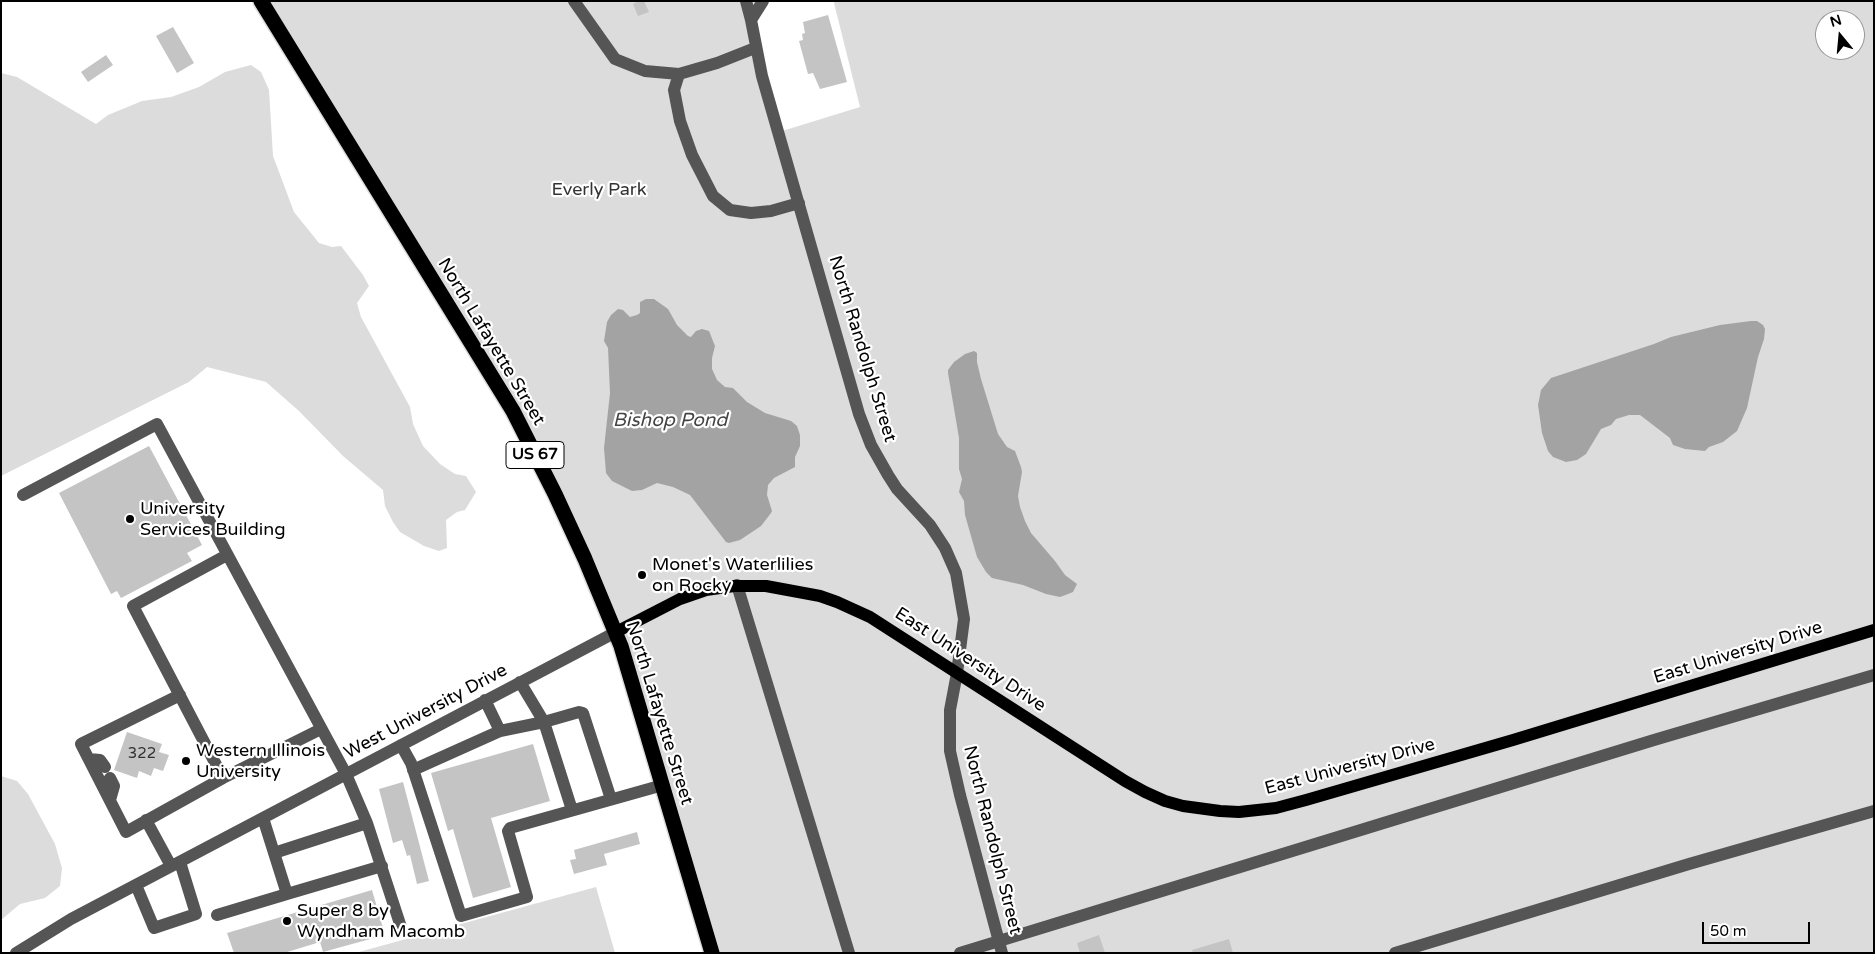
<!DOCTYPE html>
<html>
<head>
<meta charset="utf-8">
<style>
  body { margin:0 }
  #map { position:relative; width:1875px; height:954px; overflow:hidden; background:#fff; font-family:"Varela Round",sans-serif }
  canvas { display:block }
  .frame { position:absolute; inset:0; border:2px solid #000; pointer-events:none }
  .north { position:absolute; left:1815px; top:10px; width:50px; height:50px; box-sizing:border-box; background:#fff; border:1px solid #999; border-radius:50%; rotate:343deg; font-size:14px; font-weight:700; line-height:20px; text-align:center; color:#000 }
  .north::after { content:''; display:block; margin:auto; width:18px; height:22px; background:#000; clip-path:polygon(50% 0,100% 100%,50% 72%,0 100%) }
  .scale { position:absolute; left:1702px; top:922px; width:108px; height:22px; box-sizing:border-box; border:2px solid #000; border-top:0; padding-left:6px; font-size:15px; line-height:18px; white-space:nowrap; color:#000; -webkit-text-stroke:4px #fff; paint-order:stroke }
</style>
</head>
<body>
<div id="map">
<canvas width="1875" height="954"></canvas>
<div class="frame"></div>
<div class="north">N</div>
<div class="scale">50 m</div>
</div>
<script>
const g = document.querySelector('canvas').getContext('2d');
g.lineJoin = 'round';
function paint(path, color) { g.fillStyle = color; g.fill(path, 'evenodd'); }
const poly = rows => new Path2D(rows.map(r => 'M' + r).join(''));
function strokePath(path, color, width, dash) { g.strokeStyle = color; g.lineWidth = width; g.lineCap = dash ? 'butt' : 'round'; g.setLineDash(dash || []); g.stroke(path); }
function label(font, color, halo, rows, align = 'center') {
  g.font = font + ' "Varela Round",sans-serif'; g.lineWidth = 4.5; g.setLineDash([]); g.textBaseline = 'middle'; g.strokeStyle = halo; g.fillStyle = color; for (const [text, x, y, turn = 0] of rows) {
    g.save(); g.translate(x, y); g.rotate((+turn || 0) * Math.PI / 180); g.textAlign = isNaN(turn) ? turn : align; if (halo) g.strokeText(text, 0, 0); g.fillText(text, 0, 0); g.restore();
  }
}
const green = poly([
  [263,1,763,1,751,20,779,132,860,107,834,3,835,1,1874,1,1874,953,712,953,621,646,555,494],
  [1825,20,1855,20,1855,50,1825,50],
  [251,65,261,72,269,90,273,156,294,212,319,243,332,247,341,246,363,275,369,286,357,303,361,317,410,407,413,424,423,446,440,464,455,474,466,476,476,492,465,510,457,512,446,520,447,548,439,551,424,546,400,532,393,522,385,506,383,490,343,456,299,411,266,382,207,367,189,382,1,476,1,73,17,77,96,124,108,115,142,101,171,97,199,87,225,72],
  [1,776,17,781,28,794,55,844,62,868,60,886,45,898,20,904,1,920],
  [596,887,615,953,355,953]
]);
const water = poly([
  [646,299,654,299,668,309,677,325,688,336,691,337,696,331,702,329,709,331,715,346,712,358,712,369,717,380,725,387,733,388,747,402,765,413,791,421,797,426,800,435,800,446,795,457,795,467,774,478,768,485,767,495,772,511,771,513,761,526,740,540,729,543,726,542,690,495,673,487,657,483,642,490,632,491,612,481,606,473,604,448,610,393,608,348,604,341,607,322,611,315,618,309,623,310,630,317,637,315,640,313,640,302],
  [1751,321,1757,321,1763,325,1765,329,1764,339,1758,357,1747,408,1737,431,1723,442,1709,447,1705,451,1685,449,1673,445,1670,438,1640,415,1629,415,1616,419,1611,425,1601,429,1586,454,1577,460,1566,462,1553,457,1548,451,1542,433,1538,405,1541,390,1551,378,1654,344,1671,337,1720,325],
  [974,351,977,353,977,362,981,379,998,434,1007,447,1015,451,1021,467,1022,472,1018,496,1020,507,1025,521,1031,533,1055,561,1065,575,1077,584,1073,592,1068,594,1060,597,1046,594,1023,585,992,578,986,572,977,557,965,515,964,501,959,492,962,479,959,469,959,438,948,373,948,370,954,362,965,354]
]);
const building = poly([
  [639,1,644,1,649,12,638,16,633,4],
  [828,15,847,82,820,89,813,73,808,74,799,41,803,40,802,34,805,33,803,22],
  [173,27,194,63,177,73,156,36],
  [106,55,113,65,88,82,81,72],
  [149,446,202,545,187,553,192,561,121,598,117,591,111,594,59,493],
  [127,732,162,744,159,752,169,755,163,771,154,768,151,776,139,771,137,778,114,770],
  [533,744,550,801,491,818,511,887,473,898,453,829,448,831,431,773],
  [403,782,429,881,417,884,410,855,407,856,402,840,393,843,379,789],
  [637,832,640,844,604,854,607,865,574,874,570,860,576,859,574,850],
  [372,890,385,935,323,952,320,942,284,953,234,953,227,933],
  [1099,935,1105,953,1080,953,1077,943],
  [1229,939,1233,953,1193,953,1192,950]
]);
const minor = poly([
  [574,1,615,59,645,71,679,74,717,63,755,48],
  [746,1,751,20,762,76,859,414,871,445,888,475,897,489,930,525,945,548,956,573,964,619,957,673,950,710,950,751,960,795,1002,953],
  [751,20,763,1],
  [679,74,674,90,680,121,692,155,713,196,730,210,751,213,771,211,799,203],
  [23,495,157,424,346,774,367,823,401,927],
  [737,585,849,953],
  [520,682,544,722,579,712,583,713,611,799],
  [180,695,81,744,126,832,223,778,321,729],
  [485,700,500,731,544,722,572,810],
  [401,745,411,763,461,916,527,897,508,831,510,828,663,785],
  [89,759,100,760,105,767],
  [413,770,500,731],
  [223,778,133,606,227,555],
  [110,800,114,786,110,778],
  [263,818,287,894,382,866],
  [146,820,171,866],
  [274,853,367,823],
  [136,885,154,928,196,914,180,862],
  [217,915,287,894],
  [16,953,71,919,616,632],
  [960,953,1654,740,1874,675],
  [1395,953,1689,864,1874,811]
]);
const major = poly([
  [616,632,680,599,706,590,734,586,766,586,820,596,837,602,870,617,1125,781,1145,792,1165,801,1183,806,1220,811,1239,812,1276,808,1306,800,1513,740,1874,630]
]);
const highway = poly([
  [261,1,513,411,555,494,585,559,621,646,712,953]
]);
const markers = [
  [130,519,5,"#000"],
  [642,575,5,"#000"],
  [186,761,5,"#000"],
  [287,921,5,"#000"]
];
const numberNames = [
  ["322",142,754]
];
const shields = [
  [535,455,58]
];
const shieldNames = [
  ["US 67",535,455]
];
const parkNames = [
  ["Everly Park",599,190]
];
const streetNames = [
  ["North Lafayette Street",491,342,59],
  ["North Randolph Street",862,349,73],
  ["East University Drive",1738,653,-17],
  ["East University Drive",970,660,33],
  ["West University Drive",426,712,-28],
  ["North Lafayette Street",659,713,73],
  ["East University Drive",1350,767,-15],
  ["North Randolph Street",992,840,76]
];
const poiNames = [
  ["University",140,509],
  ["Services Building",140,530],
  ["Monet's Waterlilies",652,565],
  ["on Rocky",652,586],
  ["Western Illinois",196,751],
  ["University",196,772],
  ["Super 8 by",297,911],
  ["Wyndham Macomb",297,932]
];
const waterNames = [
  ["Bishop Pond",670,421]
];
paint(green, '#dcdcdc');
paint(water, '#a3a3a3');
paint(building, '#c4c4c4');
strokePath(major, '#dbdbdb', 15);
strokePath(highway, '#dbdbdb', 18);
strokePath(minor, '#555', 12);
strokePath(major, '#000', 12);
strokePath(highway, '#000', 15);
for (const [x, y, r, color] of markers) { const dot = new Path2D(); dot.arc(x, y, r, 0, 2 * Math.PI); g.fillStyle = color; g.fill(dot); strokePath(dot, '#fff', 2); }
label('15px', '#313131', null, numberNames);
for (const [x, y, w] of shields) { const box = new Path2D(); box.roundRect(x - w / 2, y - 13.5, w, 27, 4); g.fillStyle = '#fff'; g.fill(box); strokePath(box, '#000', 1); }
label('bold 16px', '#000', null, shieldNames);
label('18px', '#333', '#fff', parkNames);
label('18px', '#000', '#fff', streetNames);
label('18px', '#000', '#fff', poiNames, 'left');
label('italic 19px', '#444', '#fff', waterNames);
</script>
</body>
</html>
